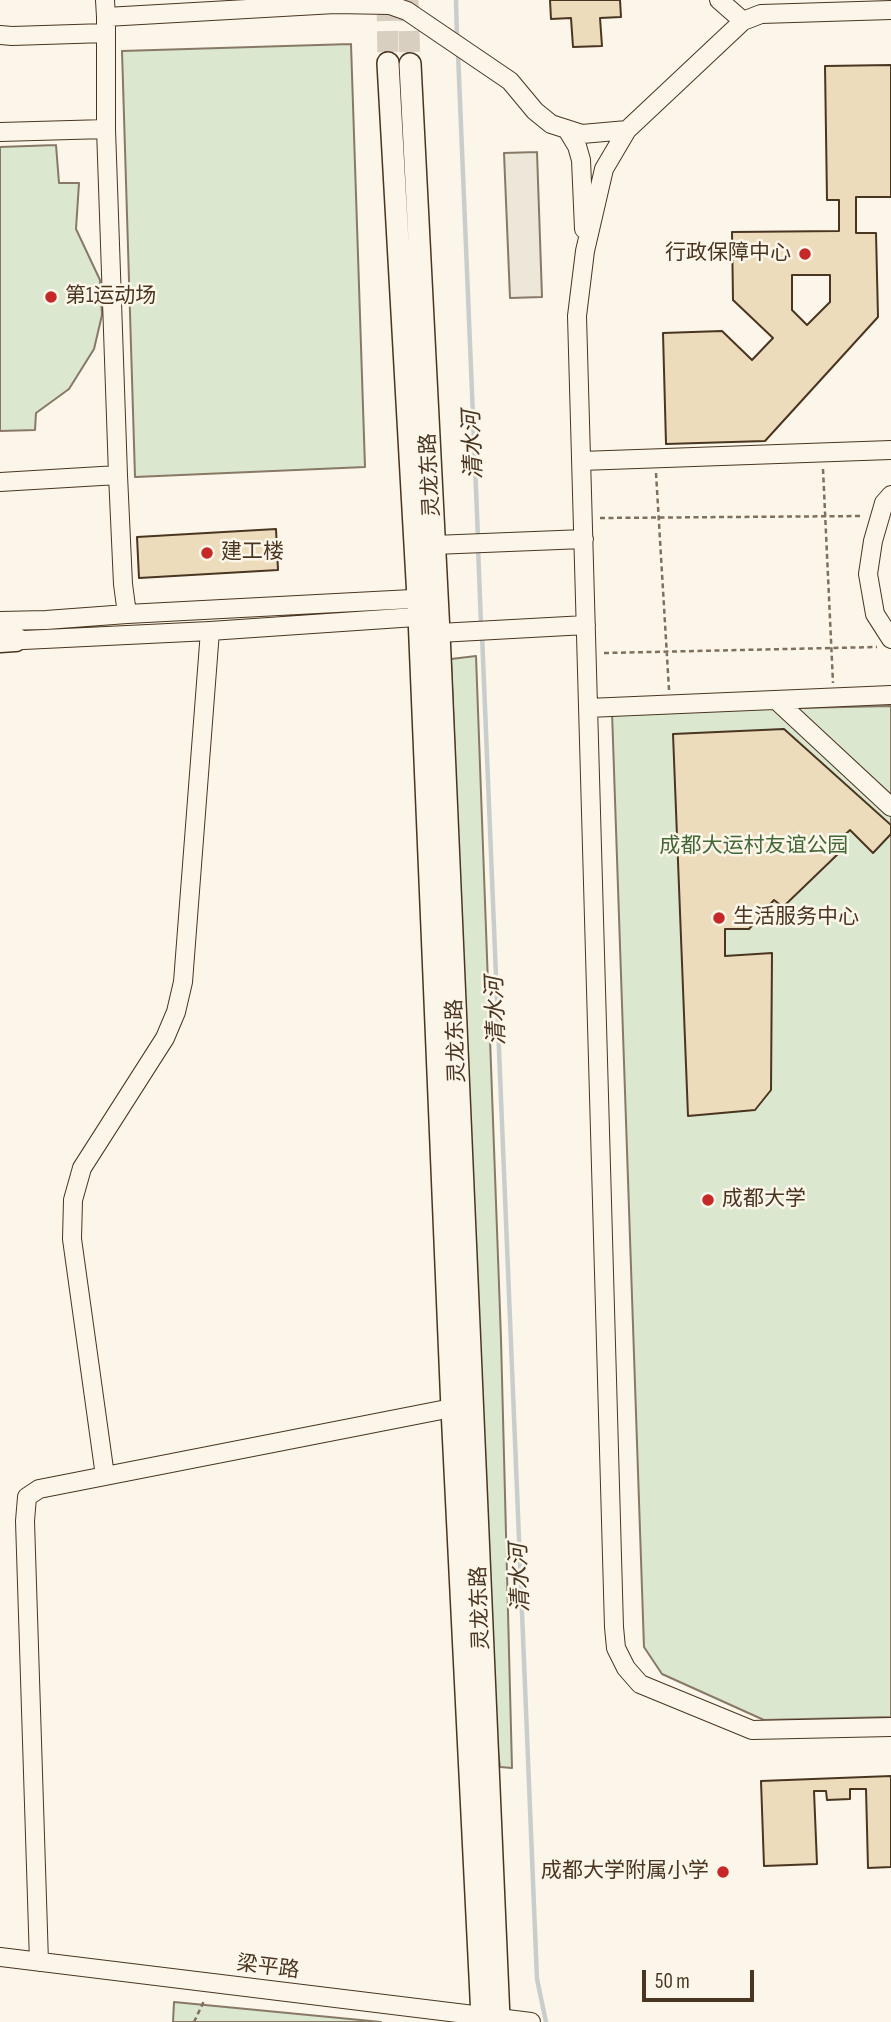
<!DOCTYPE html>
<html>
<head>
<meta charset="utf-8">
<style>
  body { margin:0 }
  #map { position:relative; width:891px; height:2022px; overflow:hidden; background:#fbf6e9; font-family:"Sofia Sans Condensed",sans-serif }
  canvas { display:block }
  .scale { position:absolute; left:642px; top:1970px; width:112px; height:32px; box-sizing:border-box; border:4px solid #4a3520; border-top:0; padding-left:9px; font-size:21px; line-height:24px; white-space:nowrap; color:#4a3520; -webkit-text-stroke:5px #fbf6e9; paint-order:stroke }
</style>
</head>
<body>
<div id="map">
<canvas width="891" height="2022"></canvas>
<div class="scale">50 m</div>
</div>
<script>
const g = document.querySelector('canvas').getContext('2d');
g.lineJoin = 'round';
function paint(path, color) { g.fillStyle = color; g.fill(path, 'evenodd'); }
const poly = rows => new Path2D(rows.map(r => 'M' + r).join(''));
function strokePath(path, color, width, dash) { g.strokeStyle = color; g.lineWidth = width; g.lineCap = dash ? 'butt' : 'round'; g.setLineDash(dash || []); g.stroke(path); }
function label(font, color, halo, rows, align = 'center') {
  g.font = font + ' "Sofia Sans Condensed","Noto Sans SC",sans-serif'; g.lineWidth = 5; g.setLineDash([]); g.textBaseline = 'middle'; g.strokeStyle = halo; g.fillStyle = color; for (const [text, x, y, turn = 0] of rows) {
    g.save(); g.translate(x, y); g.rotate((+turn || 0) * Math.PI / 180); g.textAlign = isNaN(turn) ? turn : align; if (halo) g.strokeText(text, 0, 0); g.fillText(text, 0, 0); g.restore();
  }
}
const green = poly([
  [351,44,365,467,135,477,122,51,351,44],
  [56,145,59,183,79,183,76,229,100,280,102,315,94,349,69,389,36,413,35,430,0,431,0,147,56,145],
  [476,656,501,1339,512,1768,500,1767,492,1709,451,659,476,656],
  [891,706,891,1717,764,1720,662,1674,644,1647,612,712,891,706],
  [174,2002,381,2022,173,2022,174,2002]
]);
const parking = poly([
  [537,152,542,297,510,298,504,153,537,152]
]);
const stream = poly([
  [456,0,457,38],
  [458,53,478,538],
  [478,546,481,625],
  [482,634,537,1979,546,2022]
]);
const building = poly([
  [550,0,620,0,621,17,600,18,602,46,573,47,571,18,551,19,550,0],
  [891,65,891,197,856,197,856,233,876,233,878,317,765,441,666,444,663,333,722,331,752,360,773,338,733,300,732,232,839,231,839,200,827,200,825,66,891,65],
  [792,275,830,275,830,302,807,325,792,310,792,275],
  [276,529,278,570,139,578,137,537,276,529],
  [784,729,891,825,891,834,873,853,850,830,834,845,840,852,783,907,774,900,749,929,725,929,725,956,772,953,771,1090,755,1110,688,1116,673,734,784,729],
  [891,1776,891,1867,868,1868,866,1789,850,1789,850,1799,827,1800,826,1791,814,1791,817,1864,764,1866,761,1781,891,1776]
]);
const majorTunnel = poly([
  [387,0,388,63],
  [408,0,410,64]
]);
const path = poly([
  [823,469,833,683],
  [656,473,669,690],
  [600,518,863,516],
  [604,653,877,647],
  [194,2022,205,1999]
]);
const minor = poly([
  [105,0,106,17,106,129,118,475,123,584,127,614],
  [719,0,743,21],
  [891,10,761,14,743,21,627,130,604,169,585,251,577,316,614,1627,616,1648,626,1668,640,1684,752,1730,891,1727],
  [106,17,335,4,390,5,407,11,510,81,535,111,551,124,582,134,627,130],
  [0,35,12,36,106,33],
  [568,131,577,146,581,160,584,229],
  [0,132,106,129],
  [581,461,891,450],
  [0,482,118,475],
  [891,495,884,503,873,541,868,574,875,614,891,639],
  [434,545,584,539],
  [0,621,46,620,127,614,431,598],
  [439,633,586,625],
  [3,641,210,631,430,616],
  [776,700,891,807],
  [588,708,891,695],
  [105,1476,72,1239,73,1200,82,1168,165,1038,176,1012,183,982,210,631],
  [0,1957,531,2022],
  [39,1962,25,1521,27,1497,39,1489,462,1406]
]);
const major = poly([
  [388,63,419,616,452,1409,482,2017],
  [410,64,439,633,499,2019]
]);
const highway = poly([
  [0,640,15,639]
]);
const markers = [
  [805,254,7,"#c62828"],
  [51,297,7,"#c62828"],
  [207,553,7,"#c62828"],
  [719,918,7,"#c62828"],
  [708,1200,7,"#c62828"],
  [723,1872,7,"#c62828"]
];
const poiNames = [
  ["行政保障中心",791,254,"right"],
  ["第1运动场",65,297],
  ["建工楼",221,553],
  ["生活服务中心",733,918],
  ["成都大学",722,1200],
  ["成都大学附属小学",709,1872,"right"]
];
const streetNames = [
  ["灵龙东路",431,475,-93],
  ["灵龙东路",457,1041,-92],
  ["灵龙东路",481,1608,-92],
  ["梁平路",268,1968,7]
];
const parkNames = [
  ["成都大运村友谊公园",754,847]
];
const waterNames = [
  ["清水河",474,445,-92],
  ["清水河",497,1011,-92],
  ["清水河",521,1578,-92]
];
paint(green, '#dce7d0');
strokePath(green, '#887966', 2);
paint(parking, '#ede7d9');
strokePath(parking, '#887966', 2);
strokePath(stream, '#c9cecd', 4.5);
paint(building, '#ecdcbc');
strokePath(building, '#4a3520', 2);
strokePath(majorTunnel, '#d8cfc1', 21, [21, 10]);
strokePath(minor, '#4a3520', 20);
strokePath(major, '#4a3520', 24);
strokePath(highway, '#4a3520', 27);
strokePath(path, '#7f6f5c', 2.5, [5, 3.5]);
strokePath(minor, '#fbf6e9', 18);
strokePath(major, '#fbf6e9', 21);
strokePath(highway, '#fbf6e9', 24);
for (const [x, y, r, color] of markers) { const dot = new Path2D(); dot.arc(x, y, r, 0, 2 * Math.PI); g.fillStyle = color; g.fill(dot); strokePath(dot, '#fbf6e9', 2.5); }
label('21px', '#4a3520', '#fbf6e9', poiNames, 'left');
label('21px', '#4a3520', '#fbf6e9', streetNames);
label('21px', '#436837', '#fbf6e9', parkNames);
label('italic 23px', '#4a3520', '#fbf6e9', waterNames);
</script>
</body>
</html>
